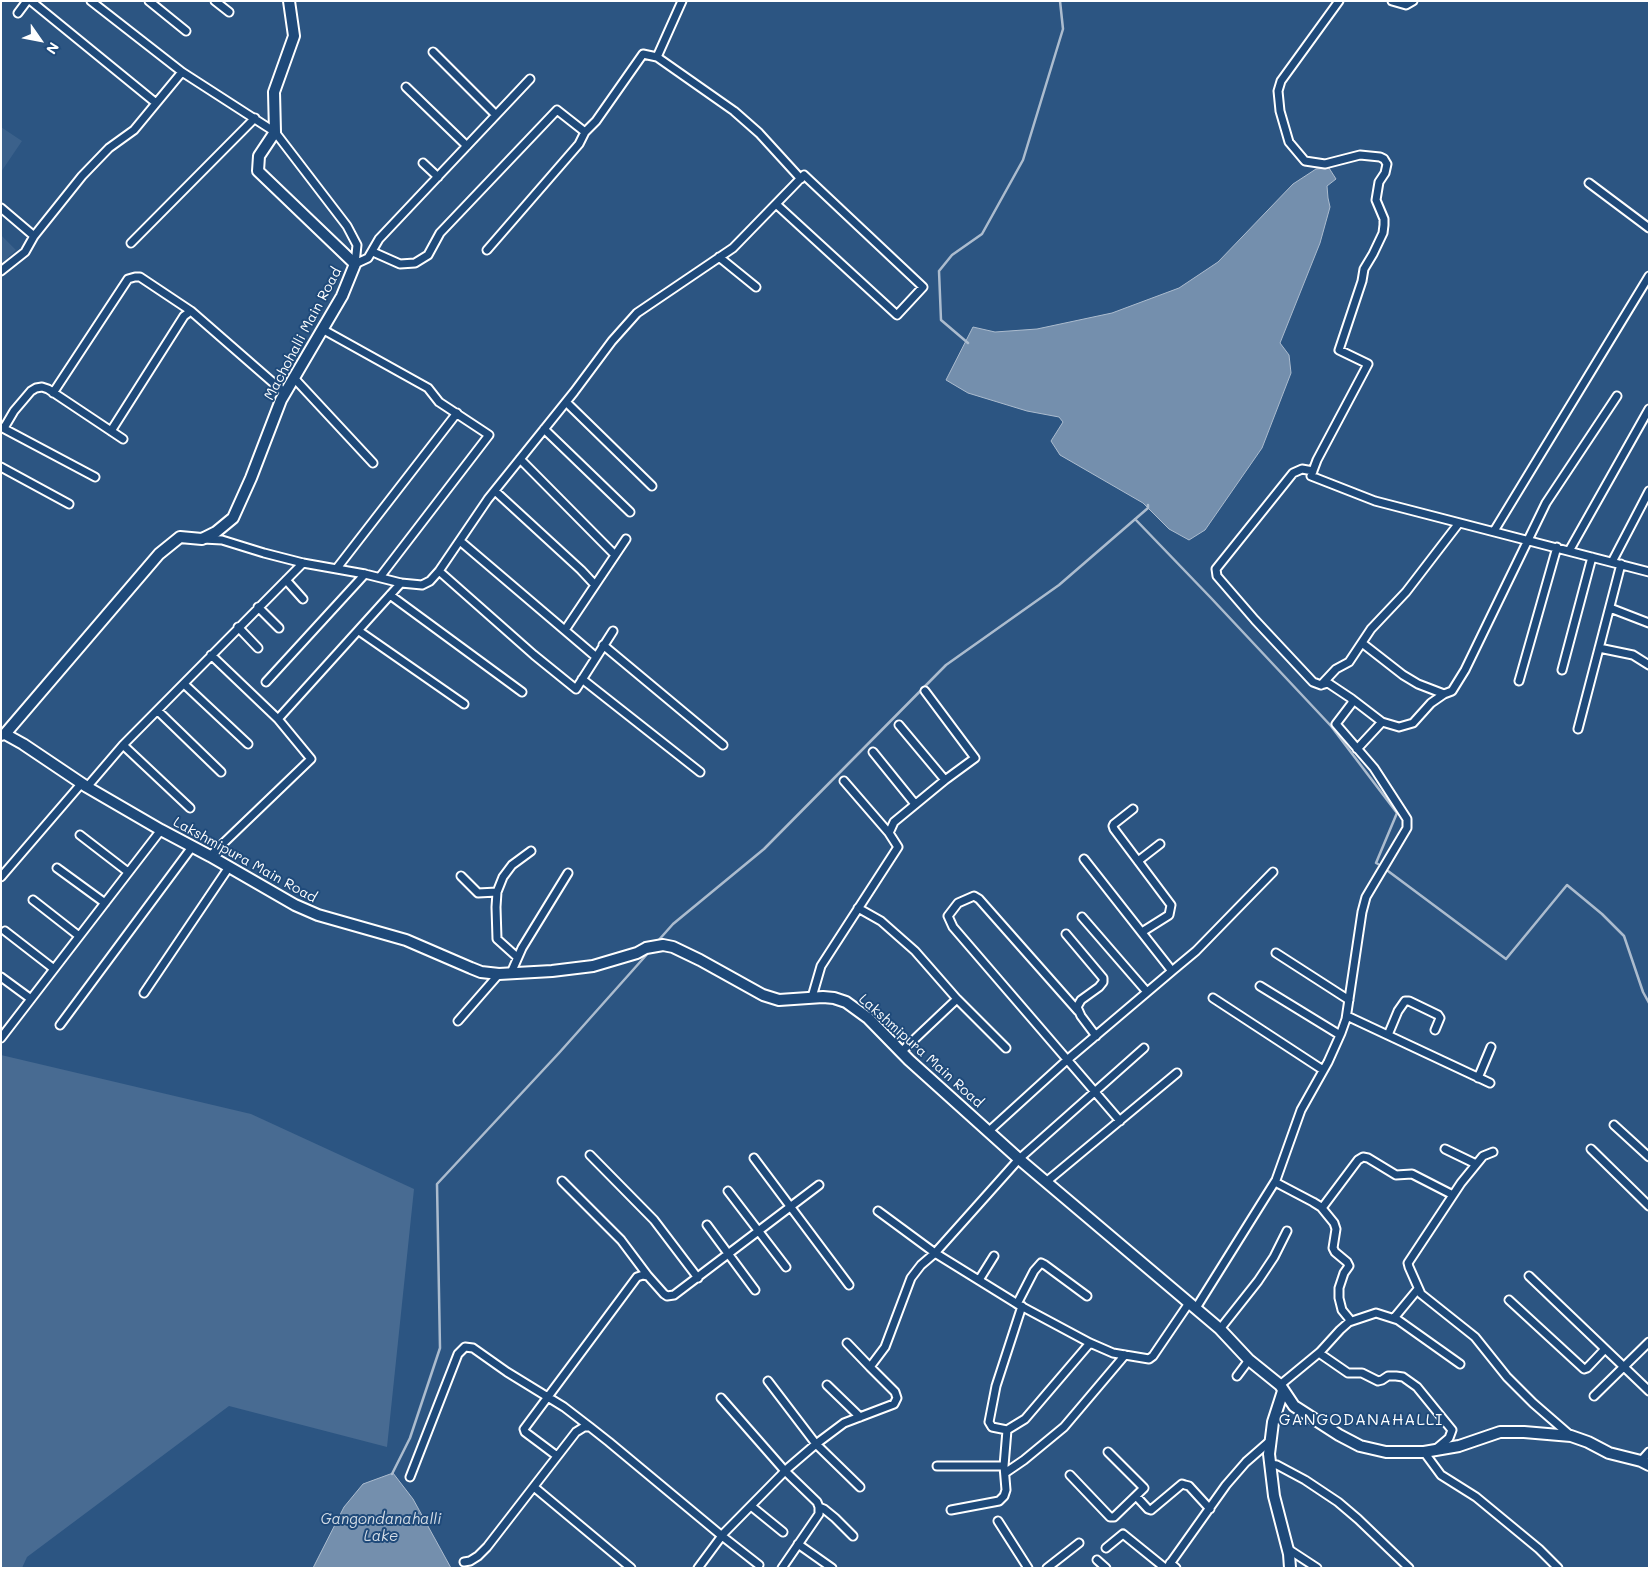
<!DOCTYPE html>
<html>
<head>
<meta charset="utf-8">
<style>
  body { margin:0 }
  #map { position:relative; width:1650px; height:1569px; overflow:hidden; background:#2c5582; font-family:Mali,sans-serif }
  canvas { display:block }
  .frame { position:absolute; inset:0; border:2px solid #fff; pointer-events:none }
  .north { position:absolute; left:15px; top:15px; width:50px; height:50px; -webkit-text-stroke:4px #1f4a7a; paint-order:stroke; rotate:123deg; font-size:14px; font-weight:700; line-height:20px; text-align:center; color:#fff }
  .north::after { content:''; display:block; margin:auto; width:18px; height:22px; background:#fff; clip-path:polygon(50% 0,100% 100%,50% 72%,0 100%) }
</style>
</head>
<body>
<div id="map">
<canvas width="1650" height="1569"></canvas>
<div class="frame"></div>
<div class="north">N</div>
</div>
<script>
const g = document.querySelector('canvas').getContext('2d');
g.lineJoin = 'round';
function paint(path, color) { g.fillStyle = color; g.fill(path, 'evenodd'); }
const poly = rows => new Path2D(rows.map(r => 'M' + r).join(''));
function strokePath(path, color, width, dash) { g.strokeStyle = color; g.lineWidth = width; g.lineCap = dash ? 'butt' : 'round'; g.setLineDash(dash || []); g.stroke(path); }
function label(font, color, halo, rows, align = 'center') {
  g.font = font + ' Mali,sans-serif'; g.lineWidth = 4; g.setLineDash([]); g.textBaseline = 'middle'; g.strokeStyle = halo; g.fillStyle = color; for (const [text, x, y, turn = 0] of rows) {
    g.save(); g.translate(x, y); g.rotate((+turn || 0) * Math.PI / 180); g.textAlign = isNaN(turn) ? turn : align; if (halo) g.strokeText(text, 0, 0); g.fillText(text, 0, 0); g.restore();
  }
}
const built = poly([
  [1,127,22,141,1,172],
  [1,235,16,250,1,264]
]);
const green = poly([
  [1,1055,251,1114,414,1189,387,1447,229,1406,27,1557,22,1568,1,1568]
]);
const water = poly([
  [1329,168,1336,179,1327,186,1328,198,1330,207,1320,243,1280,343,1289,355,1291,373,1262,448,1205,530,1189,540,1169,529,1143,503,1060,455,1051,441,1063,422,1059,417,1027,411,968,393,946,380,973,327,995,332,1037,329,1112,313,1179,288,1218,262,1293,184,1316,169,1329,168],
  [393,1473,413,1499,451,1568,313,1568,344,1507,363,1484,393,1473]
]);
const stream = poly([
  [968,343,941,320,939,271,952,255,982,234,1023,160,1063,29,1060,1],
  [1135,519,1211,598,1331,726,1397,813,1376,863,1378,864],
  [1388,871,1506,959,1567,885,1602,914,1624,936,1643,992,1649,1003],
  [657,942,673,924,764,849,946,665,1059,585,1148,508,1148,505],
  [392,1474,410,1438,440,1348,437,1184,559,1053,649,952]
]);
const street = poly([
  [31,1,156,103],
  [149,1,186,31],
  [215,1,229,12],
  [1339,1,1281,81,1278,91,1280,111,1289,142,1305,161,1325,164,1360,155,1380,157,1384,159,1387,164,1385,173,1379,182,1376,200,1384,219,1384,225,1383,233,1373,254,1364,269,1362,281,1339,350,1368,364,1317,460,1311,476,1375,501,1649,572],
  [1392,1,1406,5,1413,1],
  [18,13,27,1],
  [433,52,496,115],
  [657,57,682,1],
  [182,72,275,132,347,226,357,245,355,264],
  [406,87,467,146],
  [423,163,438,177],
  [1589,183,1649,228],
  [1,208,34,236],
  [131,243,255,118],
  [487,250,579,144,585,132,596,121,643,54,657,57,734,111,759,133,801,179],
  [373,252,400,264,415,263,428,255,440,233,557,110,585,132],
  [719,257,756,287],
  [355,264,368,258,379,239,530,79],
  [1,271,25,252,34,236,82,176,109,148,134,130,182,72,91,1],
  [322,329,428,388,439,402,489,435,380,577],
  [294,378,373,463],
  [53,393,128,279,135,277,140,277,191,311,285,393],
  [566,402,652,486],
  [1,427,95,477],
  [4,428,14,411,31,391,36,388,42,387,48,389,123,439],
  [544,429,630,512],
  [111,431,184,316,191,311],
  [520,459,615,555],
  [1,467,69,504],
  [495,491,581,570,595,585],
  [1494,531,1649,276],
  [203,539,222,540,264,553,303,563,365,574,401,583,422,585,430,581,439,571,488,499,574,392,612,341,637,313,733,248,804,175,923,287,897,315,776,204],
  [460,541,595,656],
  [1569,551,1649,409],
  [1612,562,1649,491],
  [337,568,457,413],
  [439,571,534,655,576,689,613,631],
  [286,580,303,599],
  [390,595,522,692],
  [258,607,279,628],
  [1610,608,1649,623],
  [238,627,258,648],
  [565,630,626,539],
  [359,631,464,704],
  [1362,643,1403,675,1418,684,1444,694,1452,691,1465,670,1546,503,1617,396],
  [603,645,723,745],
  [1599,648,1633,655,1649,665],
  [1562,670,1592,557],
  [582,679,700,772],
  [1519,681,1557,547],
  [266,682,365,574],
  [184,684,248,744],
  [1321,685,1336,669,1349,662,1371,629,1406,592,1459,523],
  [1352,699,1382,722,1399,727,1413,723,1431,703,1444,694],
  [158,711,221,772],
  [278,719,401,583],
  [899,725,945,780],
  [1578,729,1621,564],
  [123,745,190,808],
  [1357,749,1382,722],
  [873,752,915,804],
  [844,781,889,833],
  [87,787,123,745,303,563],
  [1133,809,1114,824,1113,826,1114,829,1171,905,1169,915,1142,932],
  [80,835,128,872],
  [210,856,311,759,278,719,211,655],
  [1138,861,1160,844],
  [57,868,105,903],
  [461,876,478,893,497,892],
  [1,877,81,784],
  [33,900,79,936],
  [858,908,881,921,915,951,957,999,1006,1048],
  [1082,917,1147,992],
  [5,931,54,969],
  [1066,934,1103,978,1103,982,1099,987,1081,1000,1077,1007,1081,1016,1096,1036],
  [1276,953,1349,1000],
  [517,957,497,939,496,907,497,892,503,877,512,865,531,851],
  [1172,971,1196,951,1273,872],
  [511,973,522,948,568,873],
  [1,977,31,999],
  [1260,986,1340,1035],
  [144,993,229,867],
  [812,997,821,966,898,847,889,833,894,822,945,780,975,758,925,691],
  [1213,998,1323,1070],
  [1078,1011,979,899,974,896,958,903,948,916,953,927,1120,1121],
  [1347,1016,1490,1083],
  [458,1021,499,974],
  [60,1025,192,847],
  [1388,1035,1398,1011,1405,1001,1409,1001,1438,1015,1440,1018,1435,1030],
  [1,1038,161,830],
  [901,1052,957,999],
  [1478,1078,1491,1047],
  [1614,1125,1649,1157],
  [989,1131,1067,1060,1172,971,1084,859],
  [1445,1149,1476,1164],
  [1591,1149,1649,1206],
  [1493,1152,1483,1156,1461,1183,1408,1263,1409,1267,1421,1294,1475,1337,1507,1377,1533,1403,1571,1436],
  [590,1155,654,1220,698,1278],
  [754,1158,849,1285],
  [562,1181,621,1240,648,1276],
  [1046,1182,1177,1073],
  [1275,1182,1313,1202,1321,1207,1334,1223,1336,1229,1333,1248,1335,1252,1347,1262,1349,1266,1344,1273,1339,1288,1339,1298,1342,1310,1351,1321],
  [728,1191,786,1267],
  [1322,1208,1358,1160,1363,1157,1368,1158,1396,1175,1412,1174,1453,1195],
  [878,1211,935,1253,1019,1305,1090,1343,1113,1353,1149,1359,1153,1356,1189,1303],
  [707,1225,755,1290],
  [1529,1276,1649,1391],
  [979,1280,994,1256],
  [1509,1300,1584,1369,1587,1368,1605,1349],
  [1017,1304,1034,1271,1041,1263,1045,1265,1087,1296],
  [1022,1306,996,1386,989,1422,992,1427,1007,1430,1025,1419,1090,1343],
  [1196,1308,1276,1180,1301,1110,1328,1062,1341,1033,1346,1019,1362,912,1366,897,1407,828,1407,819,1374,768,1336,724,1352,703,1352,699,1328,683,1321,685,1313,682,1255,620,1217,576,1216,569,1293,473,1302,469,1313,471],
  [1394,1318,1418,1289],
  [1220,1329,1258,1281,1274,1257,1287,1231],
  [847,1343,870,1367],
  [1319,1353,1348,1373,1362,1373,1378,1381,1382,1380,1388,1376,1396,1376,1403,1377,1417,1387,1452,1430,1449,1438,1436,1449],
  [1237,1376,1249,1360],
  [768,1381,816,1444,860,1487],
  [827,1385,860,1417],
  [1280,1385,1320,1352,1340,1330,1349,1322,1376,1313,1398,1320,1460,1364],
  [1594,1396,1649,1342],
  [721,1398,785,1471,817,1502,819,1507,819,1514,782,1568],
  [1424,1452,1441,1475,1476,1497,1539,1549,1558,1568],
  [557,1456,525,1432,524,1429,637,1277,643,1275,648,1276,664,1294,667,1296,674,1295,819,1185],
  [1641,1461,1649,1452],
  [1270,1464,1277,1465,1305,1480,1338,1502,1358,1519,1409,1568],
  [937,1466,1004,1466],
  [1005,1473,1024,1460,1064,1427,1125,1355],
  [1070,1475,1110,1517,1114,1517,1144,1488,1108,1452],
  [410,1477,458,1354,465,1347,473,1348,507,1372,564,1407,590,1427],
  [534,1487,631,1568],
  [1136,1496,1148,1509,1151,1510,1182,1484,1185,1485,1189,1486,1210,1509],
  [751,1506,783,1532],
  [819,1507,824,1509,835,1518,853,1536],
  [951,1510,999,1501,1004,1496,1006,1490,1004,1466,1007,1430],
  [998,1521,1028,1568],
  [798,1544,832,1568],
  [1106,1548,1123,1534,1165,1568],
  [1288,1549,1317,1568],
  [1097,1560,1106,1568],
  [464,1562,470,1561,478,1556,487,1547,576,1432,584,1427,590,1427,609,1442,722,1536,759,1565],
  [1170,1563,1176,1568],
  [698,1568,724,1533,788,1468,816,1444,844,1423,894,1404,897,1398,895,1392,870,1367,885,1347,911,1278,921,1265,935,1253,1019,1159,1144,1048],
  [1047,1568,1079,1543],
  [1167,1568,1226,1485,1246,1462,1270,1441]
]);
const secondary = poly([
  [5,734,159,554,180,537,202,539,216,532,233,518,251,478,281,400,342,296,355,264,258,171,259,156,275,132,274,92,294,36,289,1],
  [1,735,5,734,23,744,87,787,161,830,210,856,295,905,318,915,406,940,471,968,481,972,499,974,552,971,593,966,637,953,646,948,663,945,673,947,700,960,763,995,779,1000,823,997,834,998,846,1002,868,1018,909,1060,1019,1159,1220,1329,1249,1360,1280,1385,1294,1406,1339,1435,1360,1446,1386,1452,1424,1452,1459,1446,1500,1432,1524,1432,1571,1436,1588,1442,1609,1453,1641,1461,1649,1465],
  [1283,1391,1273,1422,1269,1454,1274,1496,1289,1554,1290,1568]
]);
const streetNames = [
  ["Machohalli Main Road",303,334,-62],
  ["Lakshmipura Main Road",245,860,29],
  ["Lakshmipura Main Road",921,1051,42]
];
const waterNames = [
  ["Gangondanahalli",381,1519],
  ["Lake",381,1536]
];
const quarterNames = [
  ["GANGODANAHALLI",1361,1420]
];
paint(built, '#3b618b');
paint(green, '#486b92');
paint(water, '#748fad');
strokePath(water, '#acbcce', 1);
strokePath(stream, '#acbcce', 2.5);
strokePath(street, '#fff', 11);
strokePath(secondary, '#fff', 14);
strokePath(street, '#1f4a7a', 7);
strokePath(secondary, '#1f4a7a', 10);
label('14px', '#fff', '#1f4a7a', streetNames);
label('italic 15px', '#d5dde6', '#1f4a7a', waterNames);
g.letterSpacing = '1px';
label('16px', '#fff', '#1f4a7a', quarterNames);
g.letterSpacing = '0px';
</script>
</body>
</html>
